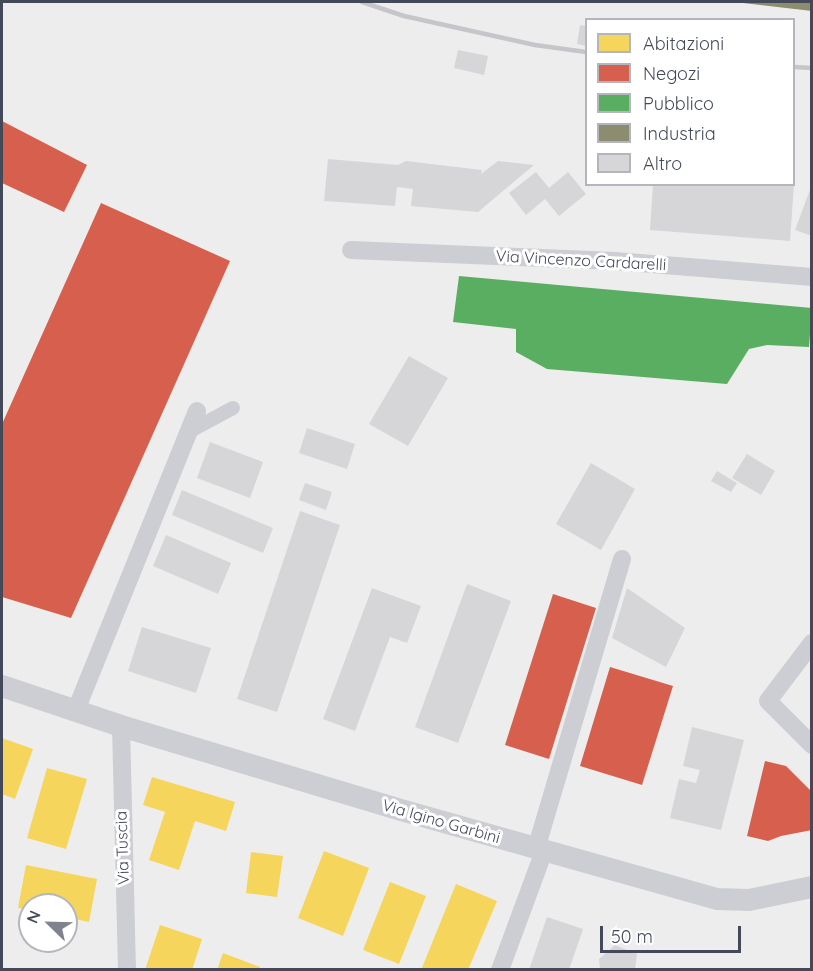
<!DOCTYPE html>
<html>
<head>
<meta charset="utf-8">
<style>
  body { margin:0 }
  #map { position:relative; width:813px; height:971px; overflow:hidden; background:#eeeded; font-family:Quicksand,sans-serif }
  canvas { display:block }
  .frame { position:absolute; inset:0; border:3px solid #44495a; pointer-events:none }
  .legend { position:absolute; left:585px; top:18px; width:210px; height:168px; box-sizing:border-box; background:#fff; border:2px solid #b4b6bd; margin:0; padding:8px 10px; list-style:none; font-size:18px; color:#44495a }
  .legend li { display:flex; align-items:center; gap:12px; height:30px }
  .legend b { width:30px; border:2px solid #b4b6bd }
  .north { position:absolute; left:18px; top:893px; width:60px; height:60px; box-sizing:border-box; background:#fff; border:2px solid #b4b6bd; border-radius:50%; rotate:293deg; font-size:16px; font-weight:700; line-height:24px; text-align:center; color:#44495a }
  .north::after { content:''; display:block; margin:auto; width:21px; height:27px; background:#80828d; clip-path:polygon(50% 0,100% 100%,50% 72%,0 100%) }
  .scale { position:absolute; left:600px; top:926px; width:141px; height:27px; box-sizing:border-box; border:3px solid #44495a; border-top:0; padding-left:8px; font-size:18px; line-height:21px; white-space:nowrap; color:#44495a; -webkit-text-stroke:4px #fff; paint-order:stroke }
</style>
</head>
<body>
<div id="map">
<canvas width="813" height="971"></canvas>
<div class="frame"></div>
<ul class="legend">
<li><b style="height:16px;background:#f6d55c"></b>Abitazioni</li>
<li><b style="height:16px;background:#d6604d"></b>Negozi</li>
<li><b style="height:16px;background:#5aae61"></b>Pubblico</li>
<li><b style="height:16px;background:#8c8c6e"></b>Industria</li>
<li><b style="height:16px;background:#d6d6d9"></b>Altro</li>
</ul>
<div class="north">N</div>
<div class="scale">50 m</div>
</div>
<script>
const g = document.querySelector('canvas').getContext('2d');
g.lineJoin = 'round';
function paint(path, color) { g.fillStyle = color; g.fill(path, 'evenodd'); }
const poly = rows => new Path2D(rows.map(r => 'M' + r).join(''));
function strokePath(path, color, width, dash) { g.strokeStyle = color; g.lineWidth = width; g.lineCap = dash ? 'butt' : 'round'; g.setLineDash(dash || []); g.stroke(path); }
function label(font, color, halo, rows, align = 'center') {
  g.font = font + ' Quicksand,sans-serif'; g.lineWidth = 6; g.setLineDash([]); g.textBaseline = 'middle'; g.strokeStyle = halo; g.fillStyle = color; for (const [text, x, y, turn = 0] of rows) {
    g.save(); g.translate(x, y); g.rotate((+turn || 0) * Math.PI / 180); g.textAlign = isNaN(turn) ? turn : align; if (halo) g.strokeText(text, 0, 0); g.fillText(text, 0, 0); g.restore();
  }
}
const homes = poly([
  [2,738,33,749,15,799,2,794],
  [47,768,87,779,66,849,27,838],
  [152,777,235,802,226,831,195,821,179,870,149,860,165,812,143,805],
  [324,851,369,868,343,936,298,918],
  [251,852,283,856,277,897,246,893],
  [26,865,97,879,89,922,66,917,66,905,30,905,30,910,18,908],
  [390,882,426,896,399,964,363,950],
  [456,884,497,901,468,970,421,970],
  [160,925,202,939,192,970,145,970],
  [223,953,260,967,259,970,217,970]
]);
const shops = poly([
  [2,121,87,165,64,212,2,183],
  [101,203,230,261,71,618,2,597,2,424],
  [553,594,596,608,549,759,505,745],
  [610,667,673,686,642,785,580,766],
  [765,761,786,766,812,792,812,830,781,836,768,841,747,836]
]);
const public = poly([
  [459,276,812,308,809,347,767,345,749,349,727,384,547,369,516,352,516,329,453,322]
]);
const industry = poly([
  [743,2,812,2,812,11,743,3]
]);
const building = poly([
  [580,25,586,26,586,46,577,44],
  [458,50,488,56,484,75,454,68],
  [328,159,398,165,406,161,482,170,481,174,498,161,534,165,478,212,411,206,413,189,397,187,395,206,324,201],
  [536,172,549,188,568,172,586,194,559,216,545,199,526,215,509,193],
  [653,184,794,184,790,241,650,230],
  [811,187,812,187,812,236,795,230],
  [409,356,448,378,408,446,369,424],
  [307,428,355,444,347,469,299,453],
  [210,442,263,462,250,498,197,478],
  [747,454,775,471,761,495,732,478],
  [591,463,635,489,601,550,556,524],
  [717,471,737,483,731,492,711,481],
  [305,483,332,492,326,510,299,500],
  [182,490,273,528,263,553,172,515],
  [300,511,340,525,277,712,237,699],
  [166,535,231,563,218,594,153,566],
  [467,584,511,601,458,743,415,727],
  [372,588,421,606,407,643,390,637,355,731,323,719],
  [627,588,685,628,666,667,612,638],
  [142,627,211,648,196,693,128,671],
  [692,727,744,740,721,830,670,818,679,779,696,783,700,770,683,766],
  [547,917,583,929,569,970,529,970],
  [615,945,637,954,635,970,600,970,599,959]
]);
const pedestrian = poly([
  [190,431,233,408]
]);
const minor = poly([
  [351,250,615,261,812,277],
  [812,643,768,701,812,745],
  [76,710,197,411],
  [121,726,127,970],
  [536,849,622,559],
  [500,970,544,851]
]);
const tertiary = poly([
  [2,686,121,726,401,810,717,899,749,900,812,887]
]);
const rail = poly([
  [362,2,404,16,535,45,586,52],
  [794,67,812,68]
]);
const streetNames = [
  ["Via Vincenzo Cardarelli",581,261,3],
  ["Via Igino Garbini",441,822,16],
  ["Via Tuscia",123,848,-92]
];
paint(homes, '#f6d55c');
paint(shops, '#d6604d');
paint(public, '#5aae61');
paint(industry, '#8c8c6e');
paint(building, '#d6d6d9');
strokePath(pedestrian, '#cdced3', 14);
strokePath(minor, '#cdced3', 18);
strokePath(tertiary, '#cdced3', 22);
strokePath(rail, '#c5c6c9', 4.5);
label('16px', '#44495a', '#fff', streetNames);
</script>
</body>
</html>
